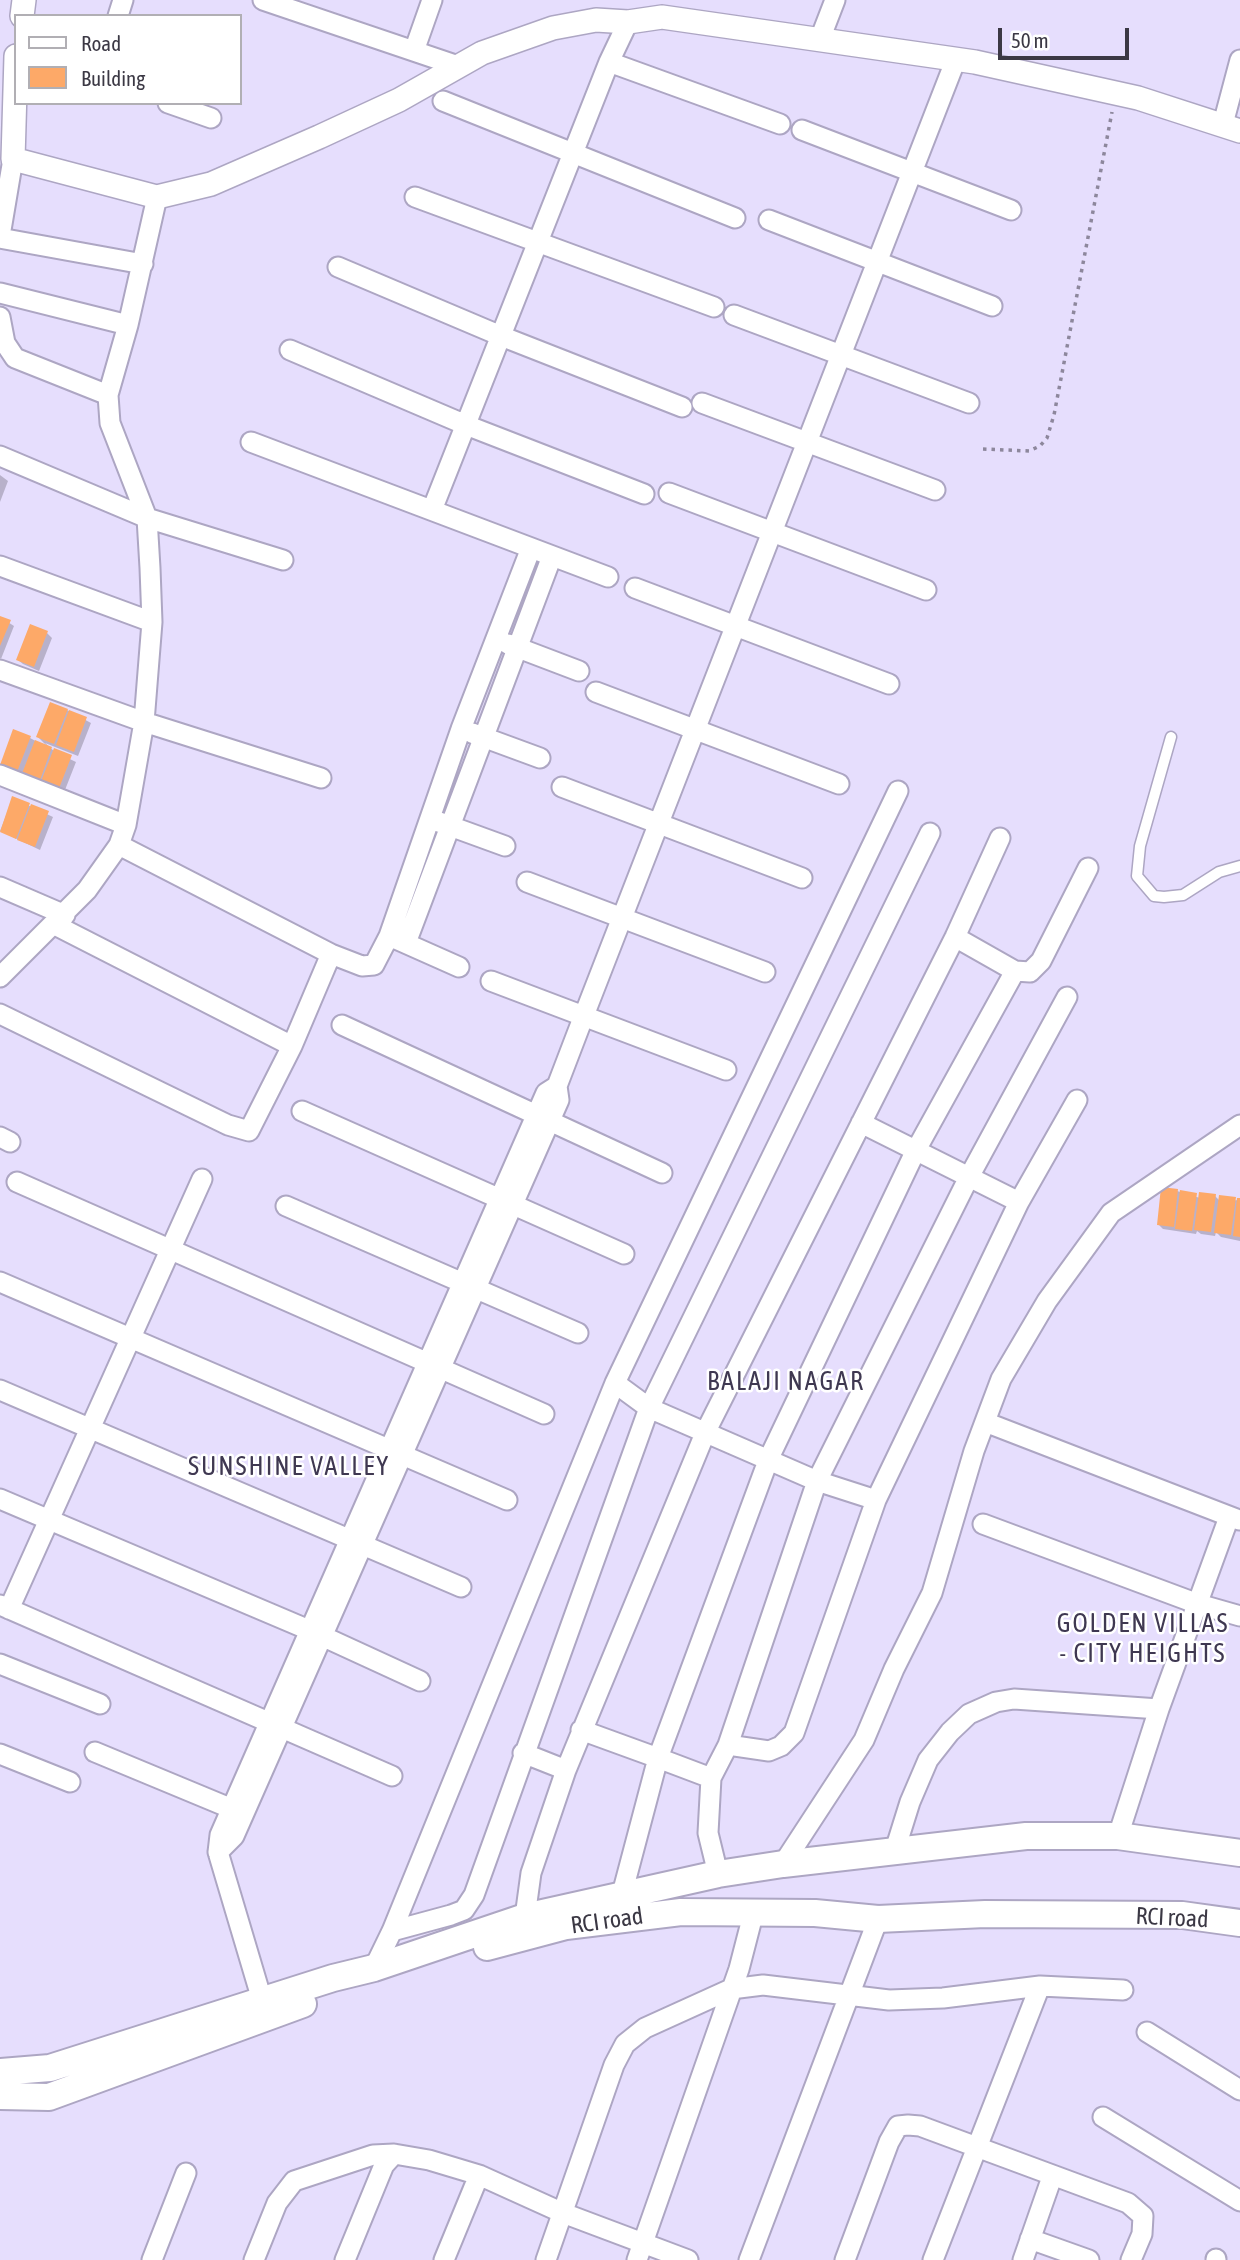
<!DOCTYPE html>
<html>
<head>
<meta charset="utf-8">
<style>
  body { margin:0 }
  #map { position:relative; width:1240px; height:2260px; overflow:hidden; background:#e6defd; font-family:"Asap Condensed",sans-serif }
  canvas { display:block }
  .legend { position:absolute; left:14px; top:14px; width:228px; height:91px; box-sizing:border-box; background:#fff; border:2px solid #b1afb4; margin:0; padding:9px 12px; list-style:none; font-size:21px; color:#3b3844 }
  .legend li { display:flex; align-items:center; gap:14px; height:35px }
  .legend b { width:35px; border:2px solid #b1afb4 }
  .scale { position:absolute; left:998px; top:28px; width:131px; height:32px; box-sizing:border-box; border:4px solid #3b3844; border-top:0; padding-left:9px; font-size:21px; line-height:24px; white-space:nowrap; color:#3b3844; -webkit-text-stroke:5px #fff; paint-order:stroke }
</style>
</head>
<body>
<div id="map">
<canvas width="1240" height="2260"></canvas>
<ul class="legend">
<li><b style="height:9px;background:#fff"></b>Road</li>
<li><b style="height:19px;background:#fda968"></b>Building</li>
</ul>
<div class="scale">50 m</div>
</div>
<script>
const g = document.querySelector('canvas').getContext('2d');
g.lineJoin = 'round';
function paint(path, color) { g.fillStyle = color; g.fill(path, 'evenodd'); }
const poly = rows => new Path2D(rows.map(r => 'M' + r).join(''));
function strokePath(path, color, width, dash) { g.strokeStyle = color; g.lineWidth = width; g.lineCap = dash ? 'butt' : 'round'; g.setLineDash(dash || []); g.stroke(path); }
function label(font, color, halo, rows, align = 'center') {
  g.font = font + ' "Asap Condensed",sans-serif'; g.lineWidth = 5; g.setLineDash([]); g.textBaseline = 'middle'; g.strokeStyle = halo; g.fillStyle = color; for (const [text, x, y, turn = 0] of rows) {
    g.save(); g.translate(x, y); g.rotate((+turn || 0) * Math.PI / 180); g.textAlign = isNaN(turn) ? turn : align; if (halo) g.strokeText(text, 0, 0); g.fillText(text, 0, 0); g.restore();
  }
}
const shadow = poly([
  [0,475,8,481,0,502],
  [0,617,14,626,1,659,0,658],
  [47,633,52,638,39,671,23,664,18,660],
  [67,710,91,723,78,756,45,743,55,752,76,762,63,795,6,769,30,738,49,748,38,737],
  [13,798,53,817,40,850,0,831],
  [1177,1191,1200,1198,1215,1196,1220,1201,1240,1200,1240,1241,1221,1237,1216,1232,1215,1236,1201,1234,1197,1231,1196,1234,1163,1229,1158,1224]
]);
const building = poly([
  [0,616,11,620,0,646],
  [30,624,48,631,34,667,16,660],
  [50,702,68,709,54,744,36,737],
  [69,710,87,717,74,752,56,745],
  [13,729,31,736,17,772,0,765],
  [35,740,52,747,39,783,21,776],
  [54,748,72,755,58,791,40,784],
  [12,796,30,803,16,839,0,832],
  [31,804,49,811,35,847,17,840],
  [1161,1187,1178,1189,1174,1227,1157,1225],
  [1180,1190,1197,1193,1192,1231,1175,1229],
  [1199,1192,1216,1194,1211,1232,1194,1230],
  [1219,1195,1236,1197,1231,1235,1214,1233],
  [1237,1198,1240,1198,1240,1237,1233,1236]
]);
const path = poly([
  [983,449,1029,451,1040,446,1047,438,1054,415,1112,112]
]);
const service = poly([
  [1171,737,1140,846,1137,876,1154,896,1164,897,1183,895,1219,872,1240,866]
]);
const minor = poly([
  [263,0,458,66],
  [118,16,123,0],
  [820,39,835,0],
  [414,51,432,0],
  [609,62,780,124],
  [443,101,735,218],
  [168,103,211,118],
  [1223,124,1240,60],
  [802,130,1011,210],
  [415,197,714,307],
  [769,220,992,306],
  [0,236,13,159],
  [0,238,143,264],
  [338,267,501,336,682,407],
  [0,293,128,325],
  [734,315,969,403],
  [0,317,5,343,15,358,108,395],
  [290,350,466,425,644,494],
  [702,403,935,490],
  [251,442,608,577],
  [0,456,147,518,283,560],
  [669,493,926,590],
  [432,510,609,62,628,22],
  [0,566,152,622],
  [635,588,889,684],
  [508,644,579,671],
  [0,670,144,722,321,778],
  [596,692,839,784],
  [472,733,540,758],
  [0,775,126,825],
  [562,787,802,878],
  [439,822,505,846],
  [119,845,331,954,362,966,374,965,389,936,461,729,531,548],
  [527,882,765,972],
  [0,887,65,915],
  [55,925,292,1046],
  [955,937,1015,971,1030,972,1041,961,1088,868],
  [396,939,459,967],
  [406,943,552,556],
  [0,977,87,890,119,845,126,825,144,722,152,622,150,568,147,518,110,423,108,395,128,325,157,197],
  [491,981,726,1070],
  [0,1014,228,1125,249,1131,292,1046,331,954],
  [342,1025,662,1173],
  [302,1111,624,1254],
  [861,1123,1019,1202],
  [0,1137,10,1142],
  [17,1182,544,1414],
  [286,1206,578,1333],
  [0,1282,507,1500],
  [615,1383,649,1408,817,1481,876,1500],
  [0,1390,461,1587],
  [985,1422,1239,1520],
  [0,1499,309,1630,420,1681],
  [983,1524,1198,1604,1240,1616],
  [0,1605,392,1776],
  [9,1609,202,1179],
  [0,1664,100,1704],
  [581,1730,658,1758,622,1894],
  [728,1745,769,1751,781,1746,794,1733,876,1500,1019,1202,1077,1100],
  [95,1752,242,1813],
  [523,1753,566,1770],
  [0,1754,70,1782],
  [711,1778,658,1758,769,1458,916,1150,1015,971],
  [1118,1836,1159,1709,1229,1517],
  [895,1850,910,1802,928,1760,950,1732,969,1714,996,1702,1014,1699,1159,1709],
  [218,1852,234,1836,559,1100,557,1086,583,1018,956,59],
  [783,1864,864,1740,894,1669,932,1593,974,1451,1001,1379,1047,1301,1111,1213,1240,1125],
  [718,1874,708,1833,711,1778,728,1745,817,1481,969,1177,1067,997],
  [525,1917,531,1873,566,1770,706,1431,955,937,1000,838],
  [392,1931,451,1915,464,1910,474,1895,649,1408,930,833],
  [374,1968,392,1931,615,1383,898,791],
  [262,2000,218,1852,220,1835,546,1093,557,1086],
  [1147,2032,1240,2090],
  [1103,2117,1240,2201],
  [1030,2239,1089,2260],
  [152,2260,186,2173],
  [254,2260,277,2203,294,2181,373,2155,394,2154,429,2160,479,2175,563,2213,688,2260],
  [345,2260,384,2165,394,2154],
  [444,2260,479,2175],
  [546,2260,614,2065,625,2044,645,2028,731,1989,763,1985,889,2000,943,1998,1040,1986,1123,1990],
  [637,2260,739,1969,754,1911],
  [749,2260,878,1919],
  [845,2260,889,2142,898,2126,908,2125,920,2126,1128,2203,1143,2216,1142,2234,1131,2260],
  [933,2260,1040,1986],
  [1023,2260,1052,2177],
  [1216,2260,1216,2259]
]);
const tertiary = poly([
  [22,16,24,0],
  [16,56,13,159,157,197,211,184,319,137,399,100,482,53,553,28,596,20,628,22,662,17,975,62,1138,98,1240,131]
]);
const secondary = poly([
  [487,1947,566,1926,681,1912,815,1913,878,1919,985,1914,1182,1915,1240,1923],
  [0,2072,50,2068,333,1978,374,1968,525,1917,718,1874,783,1864,1026,1836,1118,1836,1240,1853],
  [0,2096,49,2097,303,2004]
]);
const streetNames = [
  ["RCI road",1172,1918,3],
  ["RCI road",607,1921,-8]
];
const neighbourhoodNames = [
  ["BALAJI NAGAR",786,1382],
  ["SUNSHINE VALLEY",289,1467],
  ["GOLDEN VILLAS",1143,1624],
  ["- CITY HEIGHTS",1143,1654]
];
paint(shadow, '#0003');
paint(building, '#fda968');
strokePath(service, '#ada6c3', 13);
strokePath(minor, '#ada6c3', 23);
strokePath(tertiary, '#ada6c3', 26);
strokePath(secondary, '#ada6c3', 30);
strokePath(path, '#8d879c', 3.5, [3.5, 5]);
strokePath(service, '#fff', 10);
strokePath(minor, '#fff', 19);
strokePath(tertiary, '#fff', 23);
strokePath(secondary, '#fff', 26);
label('24px', '#3b3844', '#fff', streetNames);
g.letterSpacing = '2px';
label('26px', '#3f3851', '#fff', neighbourhoodNames);
g.letterSpacing = '0px';
</script>
</body>
</html>
